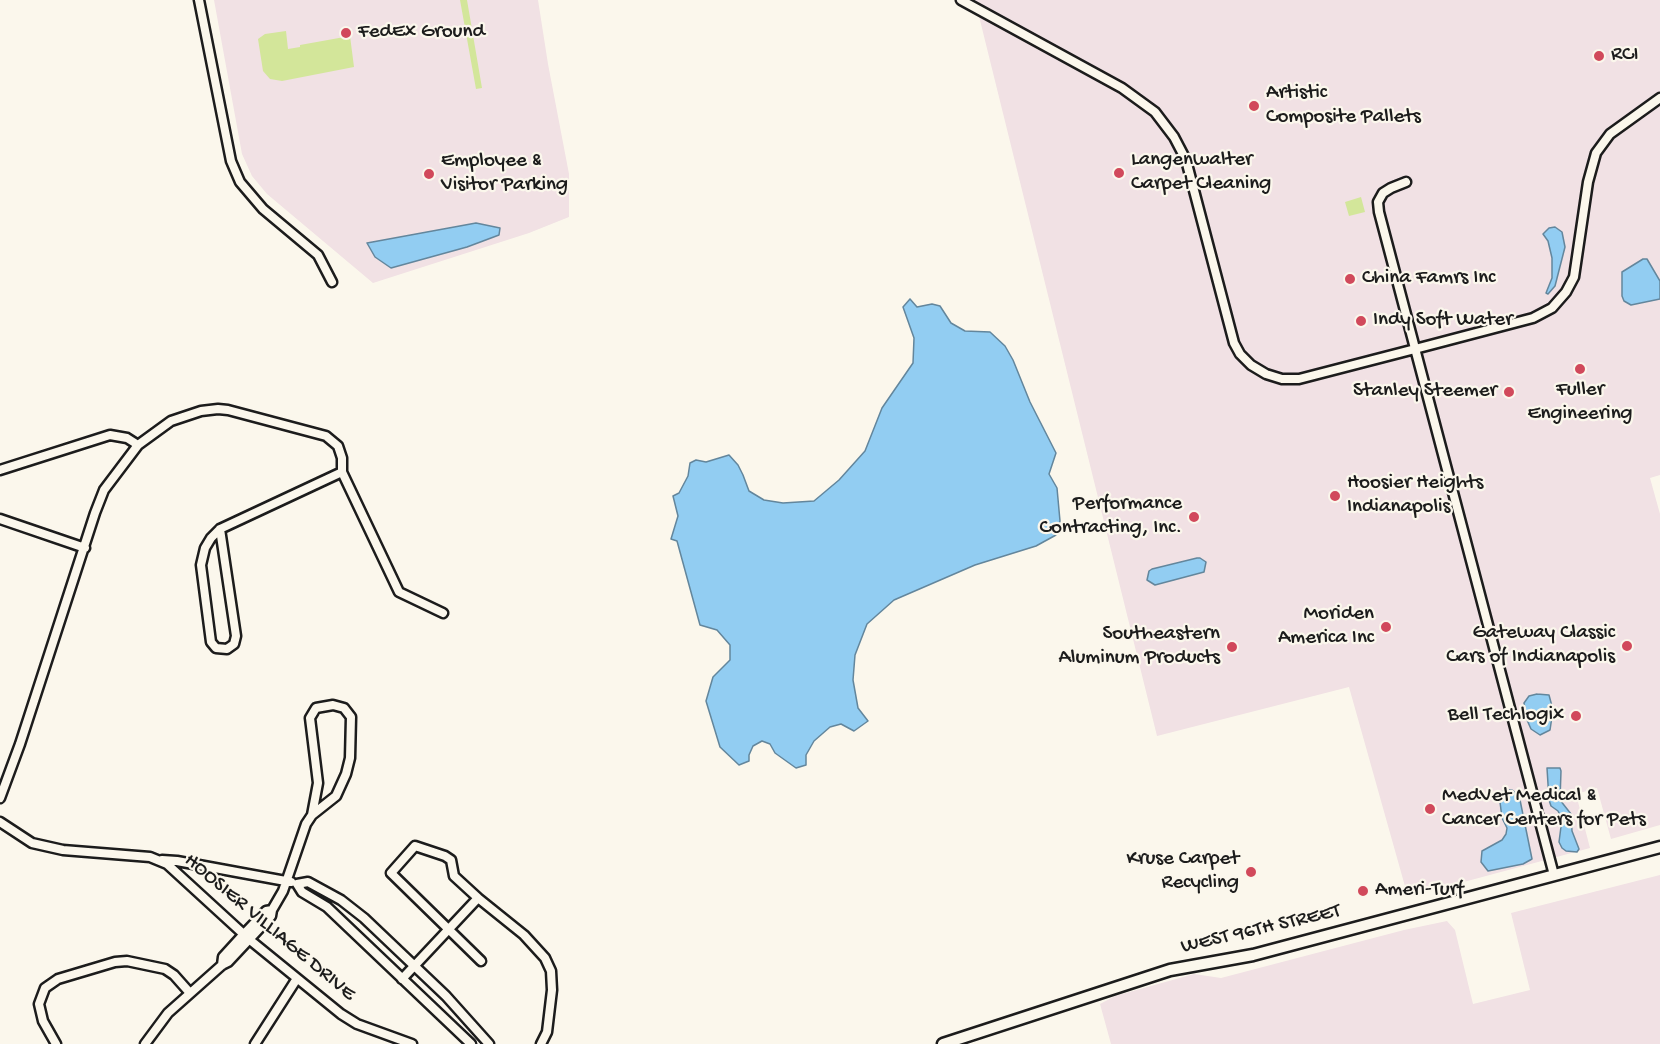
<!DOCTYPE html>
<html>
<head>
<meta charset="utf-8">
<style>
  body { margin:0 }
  canvas { display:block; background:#fbf7ec }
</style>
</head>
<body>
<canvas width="1660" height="1044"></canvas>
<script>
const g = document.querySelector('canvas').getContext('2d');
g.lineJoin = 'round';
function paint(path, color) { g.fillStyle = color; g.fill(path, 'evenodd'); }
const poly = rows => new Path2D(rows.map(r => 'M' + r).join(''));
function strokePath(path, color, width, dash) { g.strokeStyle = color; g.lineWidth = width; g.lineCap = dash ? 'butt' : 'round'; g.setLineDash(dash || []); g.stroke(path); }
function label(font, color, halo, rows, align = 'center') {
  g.font = font + ' "Gochi Hand",sans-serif'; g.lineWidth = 4.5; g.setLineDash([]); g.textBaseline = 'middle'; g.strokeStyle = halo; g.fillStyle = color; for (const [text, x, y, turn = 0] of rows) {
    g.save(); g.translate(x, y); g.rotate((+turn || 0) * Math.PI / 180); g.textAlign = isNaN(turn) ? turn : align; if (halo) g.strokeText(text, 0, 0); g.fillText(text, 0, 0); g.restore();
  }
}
const built = poly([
  [214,0,538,0,548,64,569,174,569,217,529,233,373,283,267,194,252,176,242,154],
  [975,0,1660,0,1660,475,1650,478,1660,514,1660,825,1611,839,1597,788,1576,794,1590,848,1408,897,1349,687,1157,736],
  [1660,875,1660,1044,1111,1044,1100,1004,1115,996,1194,974,1221,978,1404,930,1447,921,1455,930,1473,1004,1530,990,1511,913]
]);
const green = poly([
  [460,0,467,0,482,88,476,89],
  [286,31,288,49,300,47,300,45,350,36,354,67,282,81,270,79,263,71,258,39,265,34],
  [1361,197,1365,212,1349,216,1345,202]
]);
const water = poly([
  [476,223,500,228,499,235,467,247,391,268,375,257,367,243,476,223],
  [1555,227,1562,232,1565,247,1555,286,1548,294,1546,293,1552,278,1552,258,1548,241,1543,234,1549,228,1555,227],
  [1643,259,1647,259,1660,281,1660,299,1631,305,1624,301,1622,296,1622,272,1643,259],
  [910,299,917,307,932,304,940,306,951,323,965,331,990,332,1005,346,1013,360,1030,402,1056,453,1049,474,1057,488,1060,521,1056,535,1036,546,975,565,894,600,867,624,855,655,853,680,858,708,868,721,854,731,841,724,830,727,814,741,806,755,806,765,796,768,775,753,770,744,762,741,753,746,749,755,749,761,739,765,720,747,706,701,713,677,730,660,730,645,717,630,700,625,677,541,671,539,678,516,673,496,679,493,688,476,690,463,696,460,706,462,729,455,738,465,743,475,749,491,764,500,783,503,814,501,839,480,865,451,882,408,913,363,914,338,903,307,910,299],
  [1197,558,1200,558,1206,562,1204,572,1155,585,1147,580,1149,571,1152,569,1197,558],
  [1537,694,1549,695,1553,710,1550,730,1540,735,1531,729,1527,720,1524,703,1529,696,1537,694],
  [1547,768,1560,768,1561,771,1560,800,1571,814,1572,831,1579,849,1577,852,1566,851,1562,848,1559,842,1562,819,1558,811,1551,806,1549,800,1547,768],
  [1504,790,1512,790,1519,795,1532,859,1523,864,1488,871,1481,862,1482,851,1502,840,1506,834,1507,828,1502,818,1499,794,1504,790]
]);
const minor = poly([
  [199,0,231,161,240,182,263,209,318,255,332,282],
  [961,0,1122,88,1155,112,1174,137,1186,160,1234,343,1240,354,1251,365,1266,374,1282,379,1299,379,1415,349,1533,318,1552,308,1566,292,1574,277,1588,182,1596,153,1610,134,1660,98],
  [1406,182,1391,188,1383,193,1378,202,1379,212,1554,875],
  [0,470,110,435,127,438,138,445],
  [0,519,85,548],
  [220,529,236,636,234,644,227,649,216,648,211,642,201,565,205,548,211,538,220,529,342,472],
  [0,798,20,744,95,513,104,490,138,445,171,421,201,411,218,409,228,410,326,436,338,446,342,458,342,472,399,592,443,613],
  [0,822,32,843,63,850,150,857,167,864,250,940,341,1014,357,1024,412,1044],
  [162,860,177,861,291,882],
  [478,898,454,876,451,860,445,856,415,846,391,873,481,961],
  [222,965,223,957,244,934,266,911,272,910],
  [402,979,478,898,524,935,545,958,551,971,552,990,547,1032,541,1044],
  [56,1044,43,1021,39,1004,45,988,58,979,115,962,127,961,165,969,174,975,190,993],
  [145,1044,168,1013,222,965,228,962,271,916,272,910,283,891,306,824,312,815,336,796,346,774,350,758,351,717,344,708,333,705,316,708,310,718,318,783,312,815],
  [255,1044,296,980],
  [471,1044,327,907,302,892,297,884,308,882,341,900,364,918,446,996,489,1044]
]);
const tertiary = poly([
  [943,1044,1170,970,1253,955,1660,847]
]);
const markers = [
  [346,33,6,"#d1495b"],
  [1599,56,6,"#d1495b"],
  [1254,106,6,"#d1495b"],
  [1119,173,6,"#d1495b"],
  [429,174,6,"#d1495b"],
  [1350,279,6,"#d1495b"],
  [1361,321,6,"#d1495b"],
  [1580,369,6,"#d1495b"],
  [1509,392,6,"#d1495b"],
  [1335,496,6,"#d1495b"],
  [1194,517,6,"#d1495b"],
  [1386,627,6,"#d1495b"],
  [1627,646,6,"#d1495b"],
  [1232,647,6,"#d1495b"],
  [1576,716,6,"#d1495b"],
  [1430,809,6,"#d1495b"],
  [1251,872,6,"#d1495b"],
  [1363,891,6,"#d1495b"]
];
const poiNames = [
  ["FedEx Ground",358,33],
  ["RCI",1611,56],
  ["Artistic",1266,94],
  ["Composite Pallets",1266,118],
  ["Langenwalter",1131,161],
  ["Carpet Cleaning",1131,185],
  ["Employee &",441,162],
  ["Visitor Parking",441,186],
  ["China Famrs Inc",1362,279],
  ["Indy Soft Water",1373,321],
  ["Fuller",1580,391,"center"],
  ["Engineering",1580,415,"center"],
  ["Stanley Steemer",1497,392,"right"],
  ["Hoosier Heights",1347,484],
  ["Indianapolis",1347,508],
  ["Performance",1182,505,"right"],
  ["Contracting, Inc.",1182,529,"right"],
  ["Moriden",1374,615,"right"],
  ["America Inc",1374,639,"right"],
  ["Gateway Classic",1615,634,"right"],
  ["Cars of Indianapolis",1615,658,"right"],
  ["Southeastern",1220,635,"right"],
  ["Aluminum Products",1220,659,"right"],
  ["Bell Techlogix",1564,716,"right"],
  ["MedVet Medical &",1442,797],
  ["Cancer Centers for Pets",1442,821],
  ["Kruse Carpet",1239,860,"right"],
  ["Recycling",1239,884,"right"],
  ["Ameri-Turf",1375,891]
];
const streetNames = [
  ["HOOSIER VILLIAGE DRIVE",269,928,40],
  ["WEST 96TH STREET",1261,930,-13]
];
paint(built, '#f1e1e4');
paint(green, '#d3e69a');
paint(water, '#92cdf2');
strokePath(water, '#63869c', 1.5);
strokePath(minor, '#1c1c1c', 13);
strokePath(tertiary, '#1c1c1c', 15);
strokePath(minor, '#fbf7ec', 8);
strokePath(tertiary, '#fbf7ec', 10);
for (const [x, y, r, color] of markers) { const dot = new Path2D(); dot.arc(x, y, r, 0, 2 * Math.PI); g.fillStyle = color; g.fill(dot); strokePath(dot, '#fbf7ec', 2); }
label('21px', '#1c1c1c', '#fbf7ec', poiNames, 'left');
label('21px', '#1c1c1c', '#fbf7ec', streetNames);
</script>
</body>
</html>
